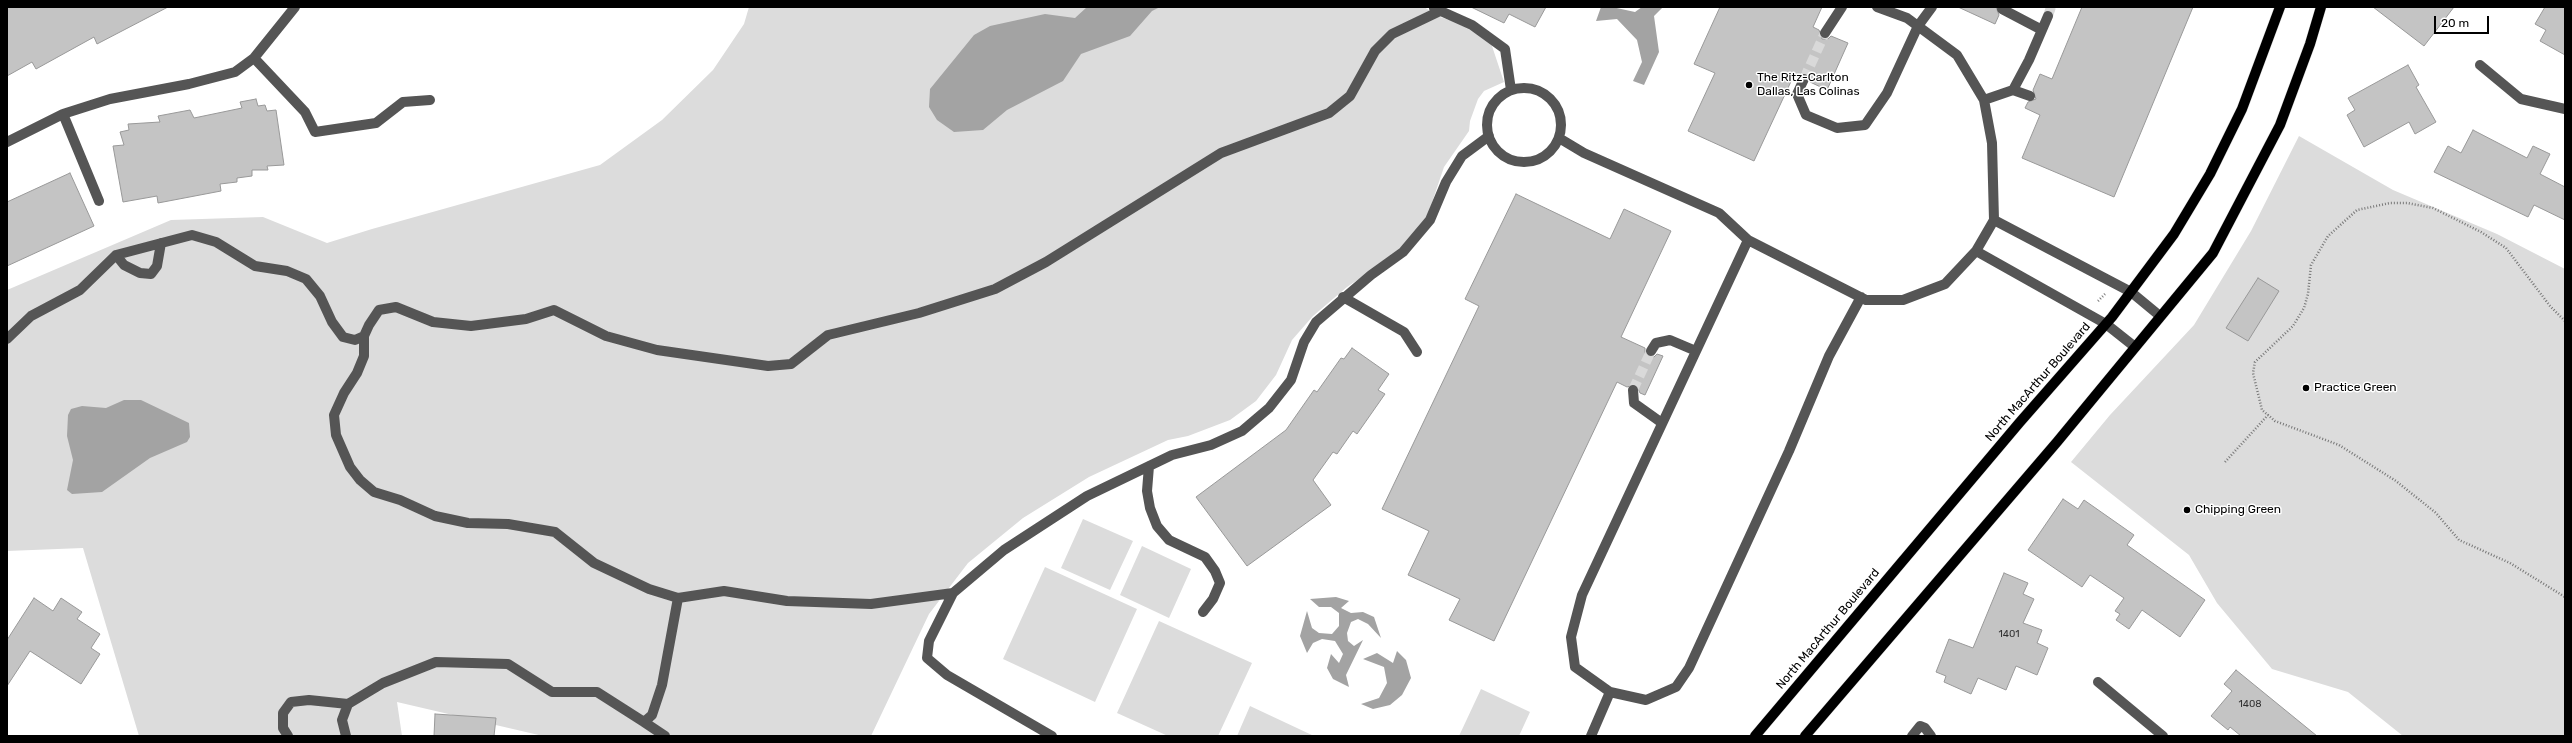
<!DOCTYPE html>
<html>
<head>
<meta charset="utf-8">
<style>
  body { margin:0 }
  #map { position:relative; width:2572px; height:743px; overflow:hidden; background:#fff; font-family:Rubik,sans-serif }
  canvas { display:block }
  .frame { position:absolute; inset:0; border:8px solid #000; pointer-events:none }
  .scale { position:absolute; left:2434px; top:16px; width:55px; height:18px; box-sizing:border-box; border:2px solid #000; border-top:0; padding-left:5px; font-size:12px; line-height:14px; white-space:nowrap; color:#000; -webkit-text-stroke:3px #fff; paint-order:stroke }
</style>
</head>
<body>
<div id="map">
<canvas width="2572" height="743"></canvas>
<div class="frame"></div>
<div class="scale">20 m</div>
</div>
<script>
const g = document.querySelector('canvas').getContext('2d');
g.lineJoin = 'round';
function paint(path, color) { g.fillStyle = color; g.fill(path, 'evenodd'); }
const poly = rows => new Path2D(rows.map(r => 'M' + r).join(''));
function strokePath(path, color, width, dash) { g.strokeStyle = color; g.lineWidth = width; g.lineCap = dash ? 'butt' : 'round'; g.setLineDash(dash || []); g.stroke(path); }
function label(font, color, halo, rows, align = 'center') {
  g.font = font + ' Rubik,sans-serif'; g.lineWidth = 3; g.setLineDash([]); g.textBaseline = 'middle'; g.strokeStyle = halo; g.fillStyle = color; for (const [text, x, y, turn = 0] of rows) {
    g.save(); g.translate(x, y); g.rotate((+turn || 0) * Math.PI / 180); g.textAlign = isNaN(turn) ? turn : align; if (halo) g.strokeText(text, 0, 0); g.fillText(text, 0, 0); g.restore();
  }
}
const green = poly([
  [749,7,1424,7,1440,17,1471,27,1491,43,1504,82,1484,91,1478,99,1470,121,1469,131,1444,167,1426,220,1408,241,1387,260,1347,287,1313,316,1292,340,1276,375,1256,401,1230,420,1188,436,1168,440,1089,477,1023,518,968,563,929,614,871,736,543,736,397,702,402,736,139,736,83,548,7,551,7,290,171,220,263,217,327,243,372,229,600,165,662,120,713,70,744,24],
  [2299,136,2393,190,2497,234,2565,269,2565,736,2403,736,2348,692,2272,669,2217,603,2189,555,2071,462,2110,415,2194,325,2251,231],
  [1083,519,1133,541,1110,590,1061,568],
  [1142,546,1191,569,1169,618,1120,595],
  [1045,567,1137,609,1095,702,1003,659],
  [1159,621,1252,663,1218,736,1168,736,1117,713],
  [1481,689,1530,712,1519,736,1459,736],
  [1250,706,1314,736,1237,736]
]);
const water = poly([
  [1087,7,1160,7,1152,11,1130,36,1081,54,1063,81,1007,110,983,130,954,132,937,120,929,107,930,89,974,35,990,26,1045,14,1075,18],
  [1601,7,1612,7,1635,12,1642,7,1663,7,1654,16,1659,52,1644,85,1633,81,1642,62,1637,40,1617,19,1596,21],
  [124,400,141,400,189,423,190,437,187,442,150,458,102,492,72,494,67,490,73,460,67,436,68,415,71,409,82,406,106,408],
  [1336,597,1349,601,1341,608,1351,613,1363,612,1374,617,1381,638,1368,624,1358,619,1351,622,1347,633,1348,641,1354,646,1363,640,1346,675,1349,687,1333,679,1327,668,1331,654,1339,663,1343,654,1335,641,1322,639,1313,643,1307,653,1300,636,1307,611,1312,628,1319,633,1332,634,1339,626,1339,613,1331,607,1319,607,1310,599],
  [1397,651,1406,660,1411,678,1402,695,1390,705,1373,709,1361,704,1379,698,1387,683,1384,667,1363,659,1377,653,1393,663]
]);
const building = poly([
  [7,7,168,7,97,44,94,37,36,69,32,62,7,76,7,7],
  [1471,7,1546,7,1535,27,1509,14,1504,23,1471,7],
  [1720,7,1822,7,1813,27,1819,30,1822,39,1828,39,1831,36,1848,43,1827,90,1810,82,1810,78,1806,73,1801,73,1798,77,1794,75,1754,161,1688,131,1715,73,1694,64,1720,7],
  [1958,7,1996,7,1999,15,1995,24,1958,7],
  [2082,7,2193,7,2114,197,2022,158,2040,115,2025,108,2028,102,2036,99,2033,90,2040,74,2052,79,2082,7],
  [2373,7,2454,7,2424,46,2373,7],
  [2545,7,2565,7,2565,55,2540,41,2546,30,2535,24,2545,7],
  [2408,65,2419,85,2416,87,2436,122,2415,134,2409,122,2364,147,2347,115,2355,110,2348,98,2408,65],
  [256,99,258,106,265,105,267,111,276,110,284,165,267,166,268,170,252,170,252,176,237,178,237,182,220,184,221,191,158,203,157,196,123,202,113,146,124,145,120,132,129,130,128,124,160,122,158,116,190,110,194,118,242,108,240,102,256,99],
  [2473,130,2527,158,2533,146,2550,154,2540,174,2565,187,2565,220,2534,205,2528,217,2434,172,2448,146,2461,153,2473,130],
  [70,173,94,226,7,266,7,202,70,173],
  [1516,194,1610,239,1624,209,1671,231,1621,337,1645,348,1645,354,1648,357,1654,357,1657,354,1663,356,1645,395,1640,393,1636,384,1627,387,1617,382,1494,641,1449,620,1460,599,1408,575,1429,531,1382,509,1479,306,1465,299,1516,194],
  [2258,278,2279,291,2248,341,2226,328,2258,278],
  [1352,348,1389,374,1378,390,1385,394,1357,434,1353,431,1337,454,1333,452,1313,480,1331,505,1247,566,1196,497,1286,430,1314,390,1317,392,1341,358,1344,359,1352,348],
  [2063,499,2078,509,2084,500,2134,535,2127,545,2205,600,2180,637,2142,610,2129,629,2116,620,2120,614,2115,611,2124,598,2090,575,2082,587,2028,550,2063,499],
  [2004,573,2028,583,2023,594,2034,599,2023,623,2042,630,2037,643,2048,648,2037,675,2016,666,2006,690,1978,678,1971,694,1944,682,1946,676,1936,672,1949,639,1973,648,2004,573],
  [34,598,53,611,61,598,82,612,77,619,100,634,91,648,100,654,81,684,30,651,7,686,7,640,34,598],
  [2236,670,2317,736,2241,736,2230,727,2228,730,2211,716,2232,691,2224,684,2236,670],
  [435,714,496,718,494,736,434,736,435,714]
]);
const minorTunnel = poly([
  [2048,16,2051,7],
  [1804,79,1825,33],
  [1633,390,1651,351]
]);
const path = poly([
  [2098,301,2105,294],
  [2565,321,2550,306,2506,248,2481,232,2433,208,2407,203,2390,203,2357,210,2328,236,2311,265,2308,294,2304,308,2293,326,2255,362,2253,373,2262,410,2275,421,2339,445,2396,481,2436,513,2459,540,2510,563,2565,597],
  [2225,462,2268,415]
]);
const minor = poly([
  [1434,8,1472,25,1505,49,1511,90],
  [2002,9,2042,30],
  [1825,33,1842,7],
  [254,58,305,112,315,132,376,123,403,102,430,100],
  [2480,65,2521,99,2565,109],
  [1804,79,1797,94,1806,115,1837,128,1865,125,1887,93,1918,26,1932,7],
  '1487 125a37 37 0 1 1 74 0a37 37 0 1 1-74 0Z',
  [2013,90,2030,96],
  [1984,100,2013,90,2029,60,2048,16],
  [63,114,99,201],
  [1559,138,1584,153,1719,213,1748,240,1866,300,1903,300,1945,284,1976,251,1994,220,1992,143,1984,100,1957,55,1907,18,1877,7],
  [7,142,63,114,110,99,189,84,235,72,254,58,295,7],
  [1994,220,2131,292,2160,316],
  [1748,240,1582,595,1571,637,1575,667,1610,692,1646,700,1676,687,1689,668,1789,451,1829,356,1861,297],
  [1976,251,2106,324,2135,347],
  [116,255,124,265,140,273,151,274,157,266,161,243],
  [1343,297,1404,332,1417,352],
  [7,339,31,316,80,290,116,255,192,235,216,242,255,266,287,271,306,279,320,296,332,322,343,337,355,340,364,336],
  [1651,351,1656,343,1670,340,1696,351],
  [1633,390,1634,403,1662,423],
  [1149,466,1147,491,1150,508,1157,526,1169,540,1205,557,1215,571,1220,583,1213,599,1203,612],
  [953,593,871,604,787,601,724,591,678,598,649,589,594,563,555,532,508,524,468,523,435,516,400,500,374,492,360,480,350,467,336,435,334,415,344,393,357,373,364,356,364,336,369,325,379,310,396,307,433,322,471,326,526,319,554,310,606,336,657,350,768,366,791,364,828,335,919,313,995,289,1046,262,1221,153,1329,113,1350,96,1375,51,1392,34,1440,11],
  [2098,682,2163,736],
  [644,722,665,736],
  [288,736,283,728,283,713,291,702,309,700,348,704],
  [346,736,342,720,348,704,383,683,436,662,508,664,552,692,597,692,644,722,652,715,662,685,678,598],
  [1052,736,947,675,927,658,929,641,953,593,1004,550,1087,496,1172,455,1211,445,1242,431,1269,408,1291,380,1304,342,1316,322,1371,275,1403,252,1430,220,1446,182,1462,156,1489,136],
  [1591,736,1610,692],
  [1912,736,1920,726,1925,728,1931,736]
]);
const major = poly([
  [1755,736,2020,422,2112,317,2174,234,2210,174,2242,109,2280,7],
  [1805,736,2057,442,2213,253,2280,125,2310,44,2321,7]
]);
const markers = [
  [1749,85,4,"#000"],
  [2306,388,4,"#000"],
  [2187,510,4,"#000"]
];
const numberNames = [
  ["1401",2009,634],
  ["1408",2250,704]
];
const poiNames = [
  ["The Ritz-Carlton",1757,78],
  ["Dallas, Las Colinas",1757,92],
  ["Practice Green",2314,388],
  ["Chipping Green",2195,510]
];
const streetNames = [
  ["North MacArthur Boulevard",2038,382,-49],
  ["North MacArthur Boulevard",1828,629,-50]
];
paint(green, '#dcdcdc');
paint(water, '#a3a3a3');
paint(building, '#c4c4c4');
strokePath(building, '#999', 1);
strokePath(minorTunnel, '#d9d9d9', 10, [10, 5]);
strokePath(major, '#dbdbdb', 11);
strokePath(path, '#777', 2.5, [1, 2]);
strokePath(minor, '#555', 10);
strokePath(major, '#000', 10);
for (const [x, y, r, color] of markers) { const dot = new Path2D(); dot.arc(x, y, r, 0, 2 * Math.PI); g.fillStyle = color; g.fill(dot); strokePath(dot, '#fff', 1.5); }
label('10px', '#313131', null, numberNames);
label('12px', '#000', '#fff', poiNames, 'left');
label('12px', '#000', '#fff', streetNames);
</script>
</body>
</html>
